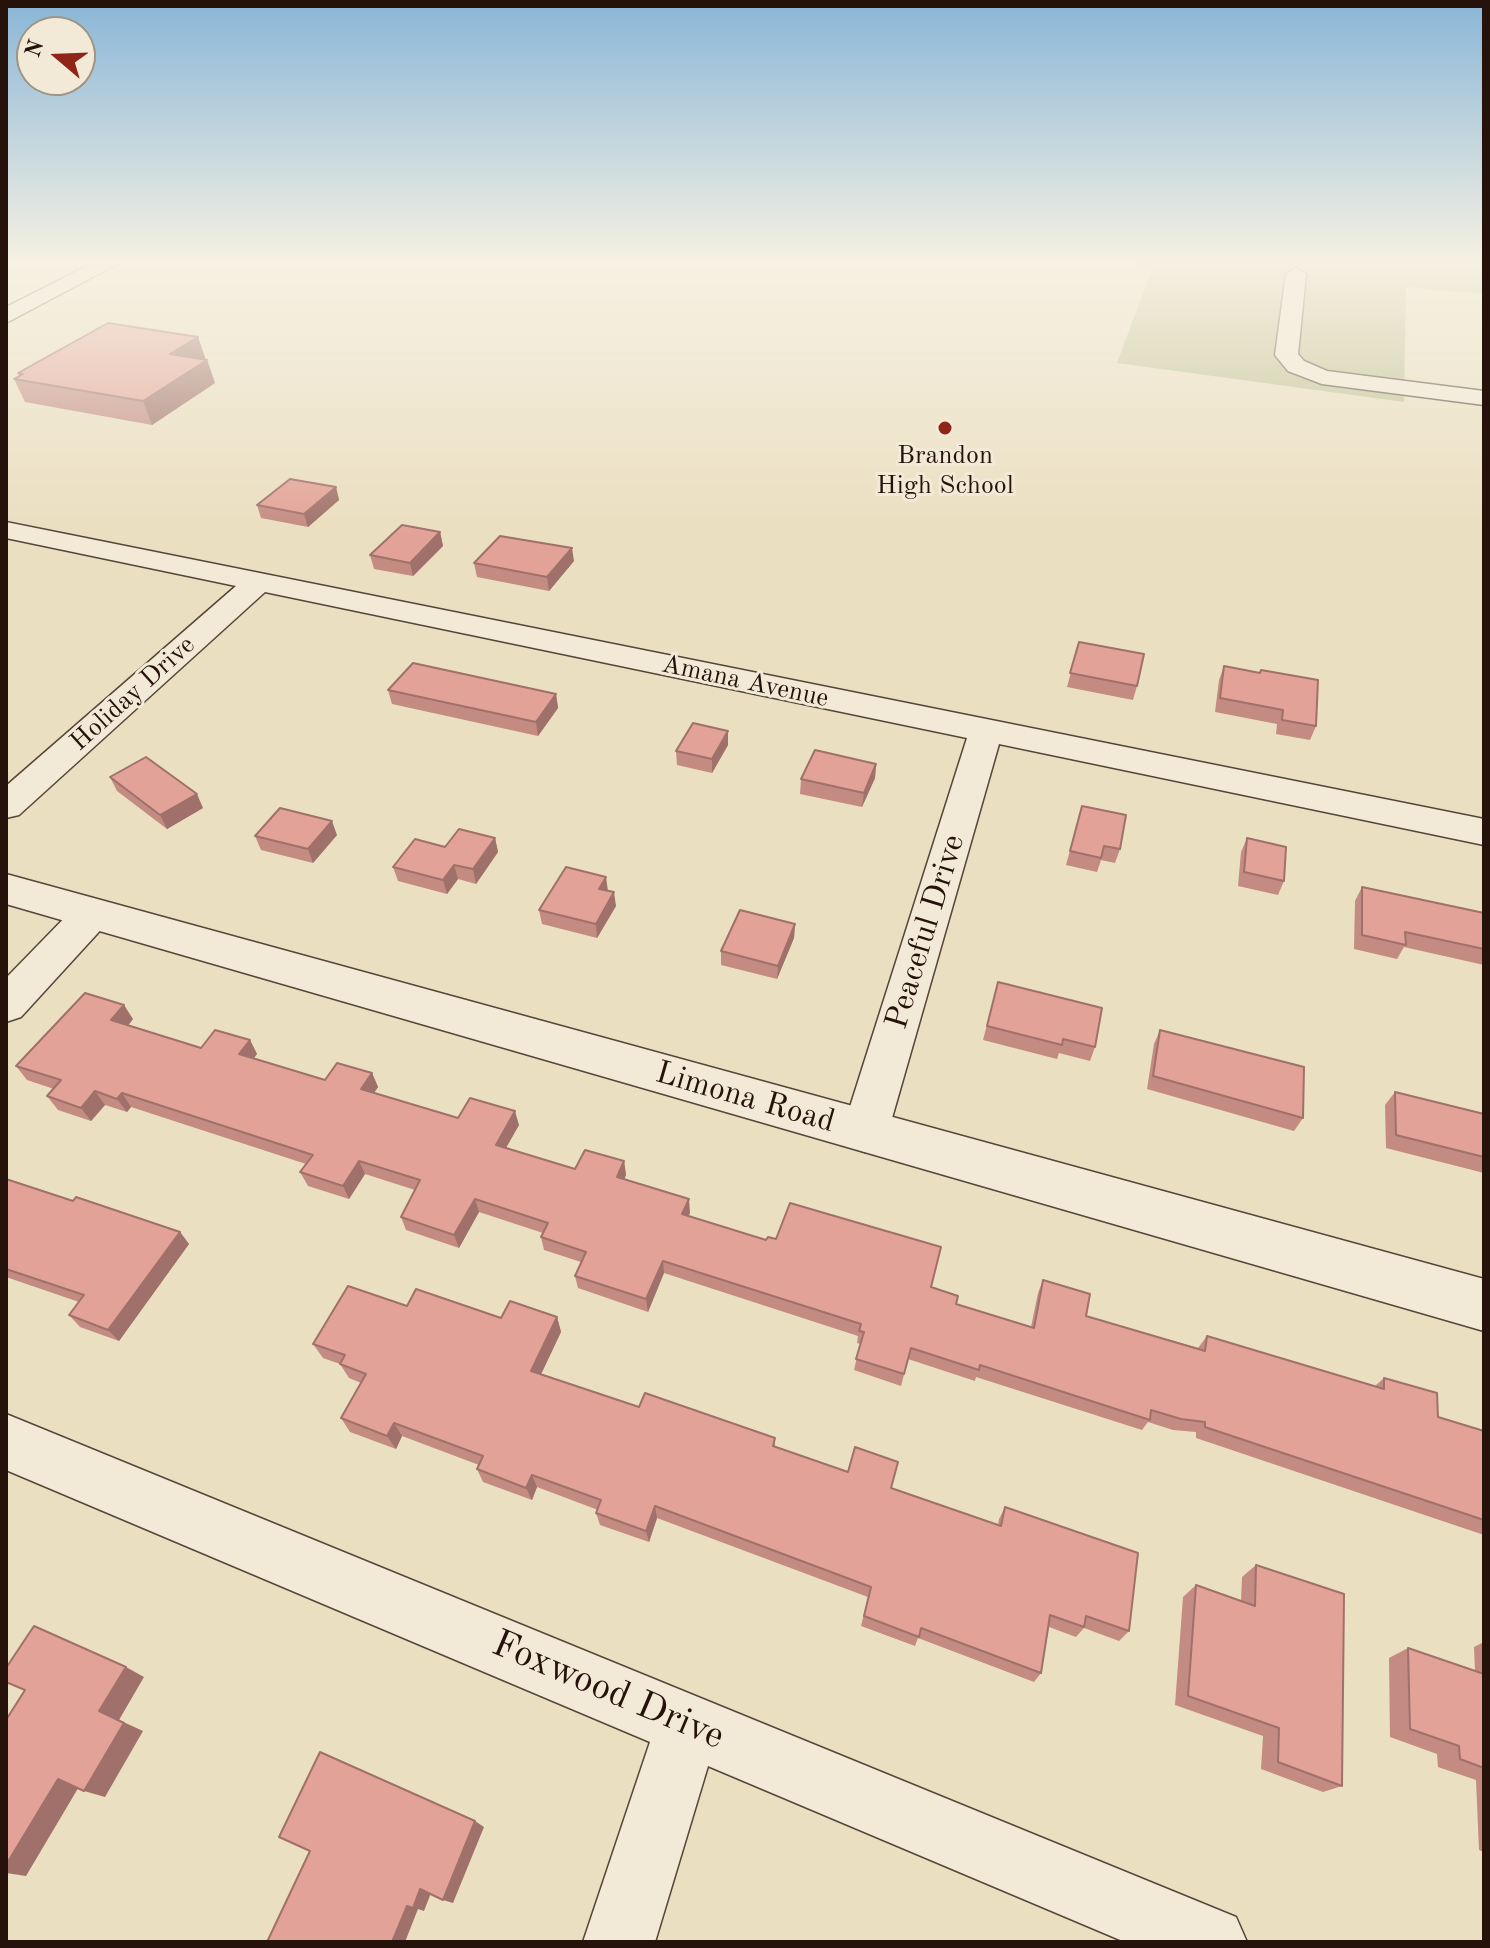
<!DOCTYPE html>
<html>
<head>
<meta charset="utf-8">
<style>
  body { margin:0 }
  #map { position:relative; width:1490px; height:1948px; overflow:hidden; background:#ebdfc1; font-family:"Old Standard TT",serif }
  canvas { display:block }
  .frame { position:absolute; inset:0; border:8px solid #25120a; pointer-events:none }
  .north { position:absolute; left:16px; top:16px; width:80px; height:80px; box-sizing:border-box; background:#f2ead7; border:2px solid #a09485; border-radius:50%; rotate:289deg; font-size:22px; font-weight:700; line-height:32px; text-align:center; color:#25120a }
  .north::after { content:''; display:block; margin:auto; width:28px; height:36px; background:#8f2418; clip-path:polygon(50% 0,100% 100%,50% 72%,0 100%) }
</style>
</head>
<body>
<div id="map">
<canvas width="1490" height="1948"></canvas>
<div class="frame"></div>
<div class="north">N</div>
</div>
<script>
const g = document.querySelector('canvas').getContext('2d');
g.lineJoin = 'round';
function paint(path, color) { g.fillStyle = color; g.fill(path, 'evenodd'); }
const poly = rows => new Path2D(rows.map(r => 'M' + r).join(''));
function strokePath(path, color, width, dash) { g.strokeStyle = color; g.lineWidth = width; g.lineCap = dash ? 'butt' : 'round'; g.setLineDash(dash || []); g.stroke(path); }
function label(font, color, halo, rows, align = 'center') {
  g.font = font + ' "Old Standard TT",serif'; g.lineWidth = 6; g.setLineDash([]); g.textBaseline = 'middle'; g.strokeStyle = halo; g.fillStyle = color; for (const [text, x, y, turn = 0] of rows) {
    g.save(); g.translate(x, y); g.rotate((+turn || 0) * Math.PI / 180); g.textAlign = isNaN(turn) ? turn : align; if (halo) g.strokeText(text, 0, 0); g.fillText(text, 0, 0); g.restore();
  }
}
const green = poly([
  [1125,261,1484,261,1484,294,1406,287,1404,402,1117,363,1151,271]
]);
const minor = poly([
  [1296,268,1306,274,1298,354,1304,361,1327,371,1484,391,1484,405,1322,384,1288,371,1275,355,1286,274,1296,268],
  [6,522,1484,819,1484,845,999,744,888,1132,882,1146,865,1152,848,1146,842,1132,967,738,265,592,19,815,6,818,6,786,236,586,6,538,6,522],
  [93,899,107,903,113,913,107,923,21,1017,6,1022,6,978,79,903,93,899],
  [6,1414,1236,1917,1247,1942,1125,1942,708,1766,655,1942,583,1942,650,1742,6,1470,6,1414]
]);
const tertiary = poly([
  [97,261,123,261,6,323,6,307,97,261],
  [6,874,1484,1279,1484,1331,6,904,6,874]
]);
const wall = poly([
  [205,360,207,360,215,383,152,425,25,402,14,379,19,376,18,373],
  [336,487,339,500,308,527,261,518,257,505],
  [440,532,443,546,413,576,374,569,370,555],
  [574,561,549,591,477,577,474,563],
  [1079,642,1137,686,1133,700,1067,687],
  [1224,666,1259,673,1261,670,1316,726,1310,740,1276,734,1277,724,1215,712,1219,680],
  [388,690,556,694,558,708,538,736,392,704],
  [728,731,728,745,712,773,677,765,676,751],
  [876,764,875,778,862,807,800,794,801,779],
  [110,777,203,808,167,829,117,791],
  [1082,806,1120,849,1115,863,1101,860,1097,872,1066,865],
  [337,835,313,863,261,850,255,836],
  [495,838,498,852,476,884,458,879,447,894,398,881,393,867,445,847],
  [1247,838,1284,881,1278,895,1238,886,1241,852],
  [1362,887,1484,913,1484,965,1404,947,1397,959,1354,949,1355,901],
  [608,891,616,906,597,938,542,924,539,910],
  [795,924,794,938,777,979,721,965,721,951],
  [998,982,1095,1047,1090,1061,1059,1053,1057,1059,983,1040],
  [133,1019,128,1026,201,1048,250,1040,257,1054,254,1058,325,1080,372,1073,378,1087,374,1093,458,1118,519,1125,506,1148,575,1169,624,1161,626,1175,624,1180,690,1213,688,1216,766,1240,931,1287,956,1304,1031,1327,1038,1293,1043,1280,1086,1316,1198,1348,1207,1336,1375,1386,1384,1378,1438,1417,1484,1431,1484,1535,1196,1438,1196,1432,1173,1430,1148,1422,1142,1430,976,1377,975,1381,908,1359,901,1386,854,1370,860,1344,857,1343,858,1336,664,1273,648,1312,578,1288,575,1276,581,1262,544,1250,541,1237,543,1233,479,1212,459,1248,406,1230,401,1217,415,1190,365,1174,349,1199,308,1186,300,1172,306,1164,131,1107,127,1112,105,1105,91,1121,58,1110,47,1096,54,1089,27,1080,16,1066],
  [1160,1030,1303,1118,1294,1131,1147,1089,1154,1044],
  [1395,1092,1484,1114,1484,1173,1386,1148,1385,1105],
  [6,1179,73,1201,180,1232,189,1244,119,1341,80,1327,69,1315,79,1302,6,1277],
  [407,1306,501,1318,557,1317,561,1332,541,1374,639,1407,775,1438,775,1447,998,1525,999,1519,1005,1507,1129,1631,1119,1641,1084,1628,1076,1637,1049,1627,1041,1673,1034,1682,918,1638,915,1646,861,1626,868,1597,657,1518,649,1542,600,1525,596,1513,598,1510,537,1487,532,1500,483,1482,477,1469,479,1465,402,1436,396,1449,350,1432,341,1418,361,1383,349,1378,340,1364,323,1358,313,1344],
  [1256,1565,1342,1786,1323,1792,1261,1769,1263,1736,1175,1705,1183,1597,1196,1585,1241,1601,1242,1577],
  [1484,1642,1484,1852,1479,1850,1476,1780,1438,1767,1437,1754,1390,1737,1389,1658,1408,1648,1475,1671,1474,1647]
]);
const shadedWall = poly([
  [198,337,206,360,170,354],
  [207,360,215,383,152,425,143,401],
  [336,487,339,500,308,527,304,514],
  [440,532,443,546,413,576,410,563],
  [572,548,574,561,549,591,547,577],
  [556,694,558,708,538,736,536,722],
  [728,731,728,745,712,773,712,759],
  [876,764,875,778,862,807,864,793],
  [197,794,203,808,167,829,160,815],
  [332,821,337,835,313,863,308,849],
  [495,838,498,852,476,884,473,869],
  [454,865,458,879,447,894,443,880],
  [606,877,608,891,599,889],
  [614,892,616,906,597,938,596,924],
  [795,924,794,938,777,979,778,966],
  [124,1005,133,1019,120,1035,111,1020],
  [250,1040,257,1054,246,1068,239,1054],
  [372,1073,378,1087,367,1103,361,1089],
  [95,1091,105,1105,91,1121,81,1108],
  [122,1093,131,1107,127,1112,117,1099],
  [515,1111,519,1125,500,1158,496,1145],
  [359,1161,365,1174,349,1199,343,1186],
  [624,1161,626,1175,619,1191,617,1177],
  [475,1199,479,1212,459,1248,454,1235],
  [689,1199,690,1213,683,1227,682,1214],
  [180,1232,189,1244,119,1341,108,1330],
  [663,1261,664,1273,648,1312,646,1299],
  [557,1317,561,1332,536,1385,531,1371],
  [394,1423,402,1436,396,1449,387,1436],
  [532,1475,537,1487,532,1500,526,1488],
  [655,1506,657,1518,649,1542,646,1531],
  [126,1667,144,1677,119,1720,143,1731,105,1797,84,1791,99,1711],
  [58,1779,80,1785,26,1876,6,1873,6,1865],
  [475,1821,484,1827,453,1903,443,1900],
  [420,1889,431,1893,424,1911,418,1909,405,1942,392,1942,407,1906]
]);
const building = poly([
  [108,323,198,337,170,354,207,360,143,401,14,379,23,374,18,373,108,323],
  [290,479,336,487,304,514,257,505,290,479],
  [402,525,440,532,410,563,370,555,402,525],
  [500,536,572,548,547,577,474,563,500,536],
  [1079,642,1144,654,1137,686,1070,673,1079,642],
  [413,663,556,694,536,722,388,690,413,663],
  [1224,666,1260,673,1261,670,1318,680,1316,726,1282,720,1283,710,1220,698,1224,666],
  [693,723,728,731,712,759,676,751,693,723],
  [815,750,876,764,864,793,801,779,815,750],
  [146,757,197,794,160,815,110,777,146,757],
  [1082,806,1126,815,1120,849,1104,846,1101,858,1070,851,1082,806],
  [280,808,332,821,308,849,255,836,280,808],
  [459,829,495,838,473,869,454,865,443,880,393,867,415,839,445,847,459,829],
  [1247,838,1286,847,1284,881,1244,872,1247,838],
  [566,867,606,877,599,889,614,892,596,924,539,910,566,867],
  [1362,887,1484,913,1484,949,1405,932,1406,945,1362,935,1362,887],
  [740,910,795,924,778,966,721,951,740,910],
  [998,982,1102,1008,1095,1047,1063,1039,1062,1045,987,1026,998,982],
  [85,993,124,1005,111,1020,201,1048,215,1030,250,1040,239,1054,325,1080,337,1063,372,1073,361,1089,458,1118,470,1098,515,1111,496,1145,575,1169,585,1150,624,1161,617,1177,689,1199,682,1214,766,1240,768,1237,776,1239,790,1203,941,1247,931,1287,958,1296,956,1304,1034,1328,1043,1280,1090,1294,1086,1316,1205,1351,1207,1336,1384,1389,1384,1378,1437,1393,1438,1417,1484,1431,1484,1520,1205,1427,1205,1422,1181,1419,1151,1410,1150,1420,980,1365,979,1370,911,1348,904,1374,856,1359,864,1332,859,1331,861,1324,663,1261,646,1299,575,1276,586,1252,541,1237,548,1223,475,1199,454,1235,401,1217,420,1180,359,1161,343,1186,300,1172,313,1155,122,1093,117,1099,95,1091,81,1108,47,1096,61,1080,16,1066,85,993],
  [1160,1030,1304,1067,1303,1118,1153,1076,1160,1030],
  [1395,1092,1484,1114,1484,1157,1396,1135,1395,1092],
  [6,1179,73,1201,76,1197,180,1232,108,1330,69,1315,84,1295,6,1269,6,1179],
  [348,1286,407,1306,416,1289,501,1318,510,1301,557,1317,531,1371,639,1407,645,1393,775,1438,773,1446,848,1472,855,1447,898,1462,891,1488,1001,1526,1005,1507,1138,1553,1129,1631,1086,1616,1084,1627,1050,1615,1041,1673,921,1628,919,1637,864,1616,871,1587,655,1506,646,1531,596,1513,601,1500,532,1475,526,1488,477,1469,483,1456,394,1423,387,1436,341,1418,366,1374,340,1364,345,1355,313,1344,348,1286],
  [1256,1565,1344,1594,1342,1786,1278,1762,1279,1728,1188,1696,1196,1585,1255,1606,1256,1565],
  [34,1626,126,1667,99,1711,124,1723,84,1791,58,1779,6,1865,6,1720,25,1690,6,1682,6,1668,34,1626],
  [1408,1648,1484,1674,1484,1768,1460,1759,1459,1746,1410,1729,1408,1648],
  [320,1752,475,1821,443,1900,420,1889,413,1908,407,1906,392,1942,267,1942,310,1851,279,1837,320,1752]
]);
const markers = [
  [945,428,8,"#8f2418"]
];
const farPoinames = [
  ["Brandon",945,456],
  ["High School",945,486]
];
const farStreetnames = [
  ["Amana Avenue",745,682,12],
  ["Holiday Drive",133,694,-42]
];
const streetNames = [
  ["Peaceful Drive",926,932,-73],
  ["Limona Road",745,1098,16]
];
const nearStreetnames = [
  ["Foxwood Drive",608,1691,23]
];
paint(green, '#bdc08f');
strokePath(minor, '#564538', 3);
strokePath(tertiary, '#564538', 3);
paint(minor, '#f2ead7');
paint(tertiary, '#f2ead7');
paint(wall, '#c38b82');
paint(shadedWall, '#9f716a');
paint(building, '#e3a297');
strokePath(building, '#9f716a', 2);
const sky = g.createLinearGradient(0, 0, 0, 534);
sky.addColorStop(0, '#89b6d7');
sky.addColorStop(0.49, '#f6f1e3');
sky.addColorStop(1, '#f6f1e300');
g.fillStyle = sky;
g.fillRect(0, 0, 1490, 534);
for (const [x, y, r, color] of markers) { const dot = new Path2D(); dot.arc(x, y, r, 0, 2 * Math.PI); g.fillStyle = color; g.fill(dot); strokePath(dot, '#f2ead7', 3); }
label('26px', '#25120a', '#f2ead7', farPoinames);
label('26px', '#25120a', '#f2ead7', farStreetnames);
label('32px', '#25120a', '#f2ead7', streetNames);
label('38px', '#25120a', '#f2ead7', nearStreetnames);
</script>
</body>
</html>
